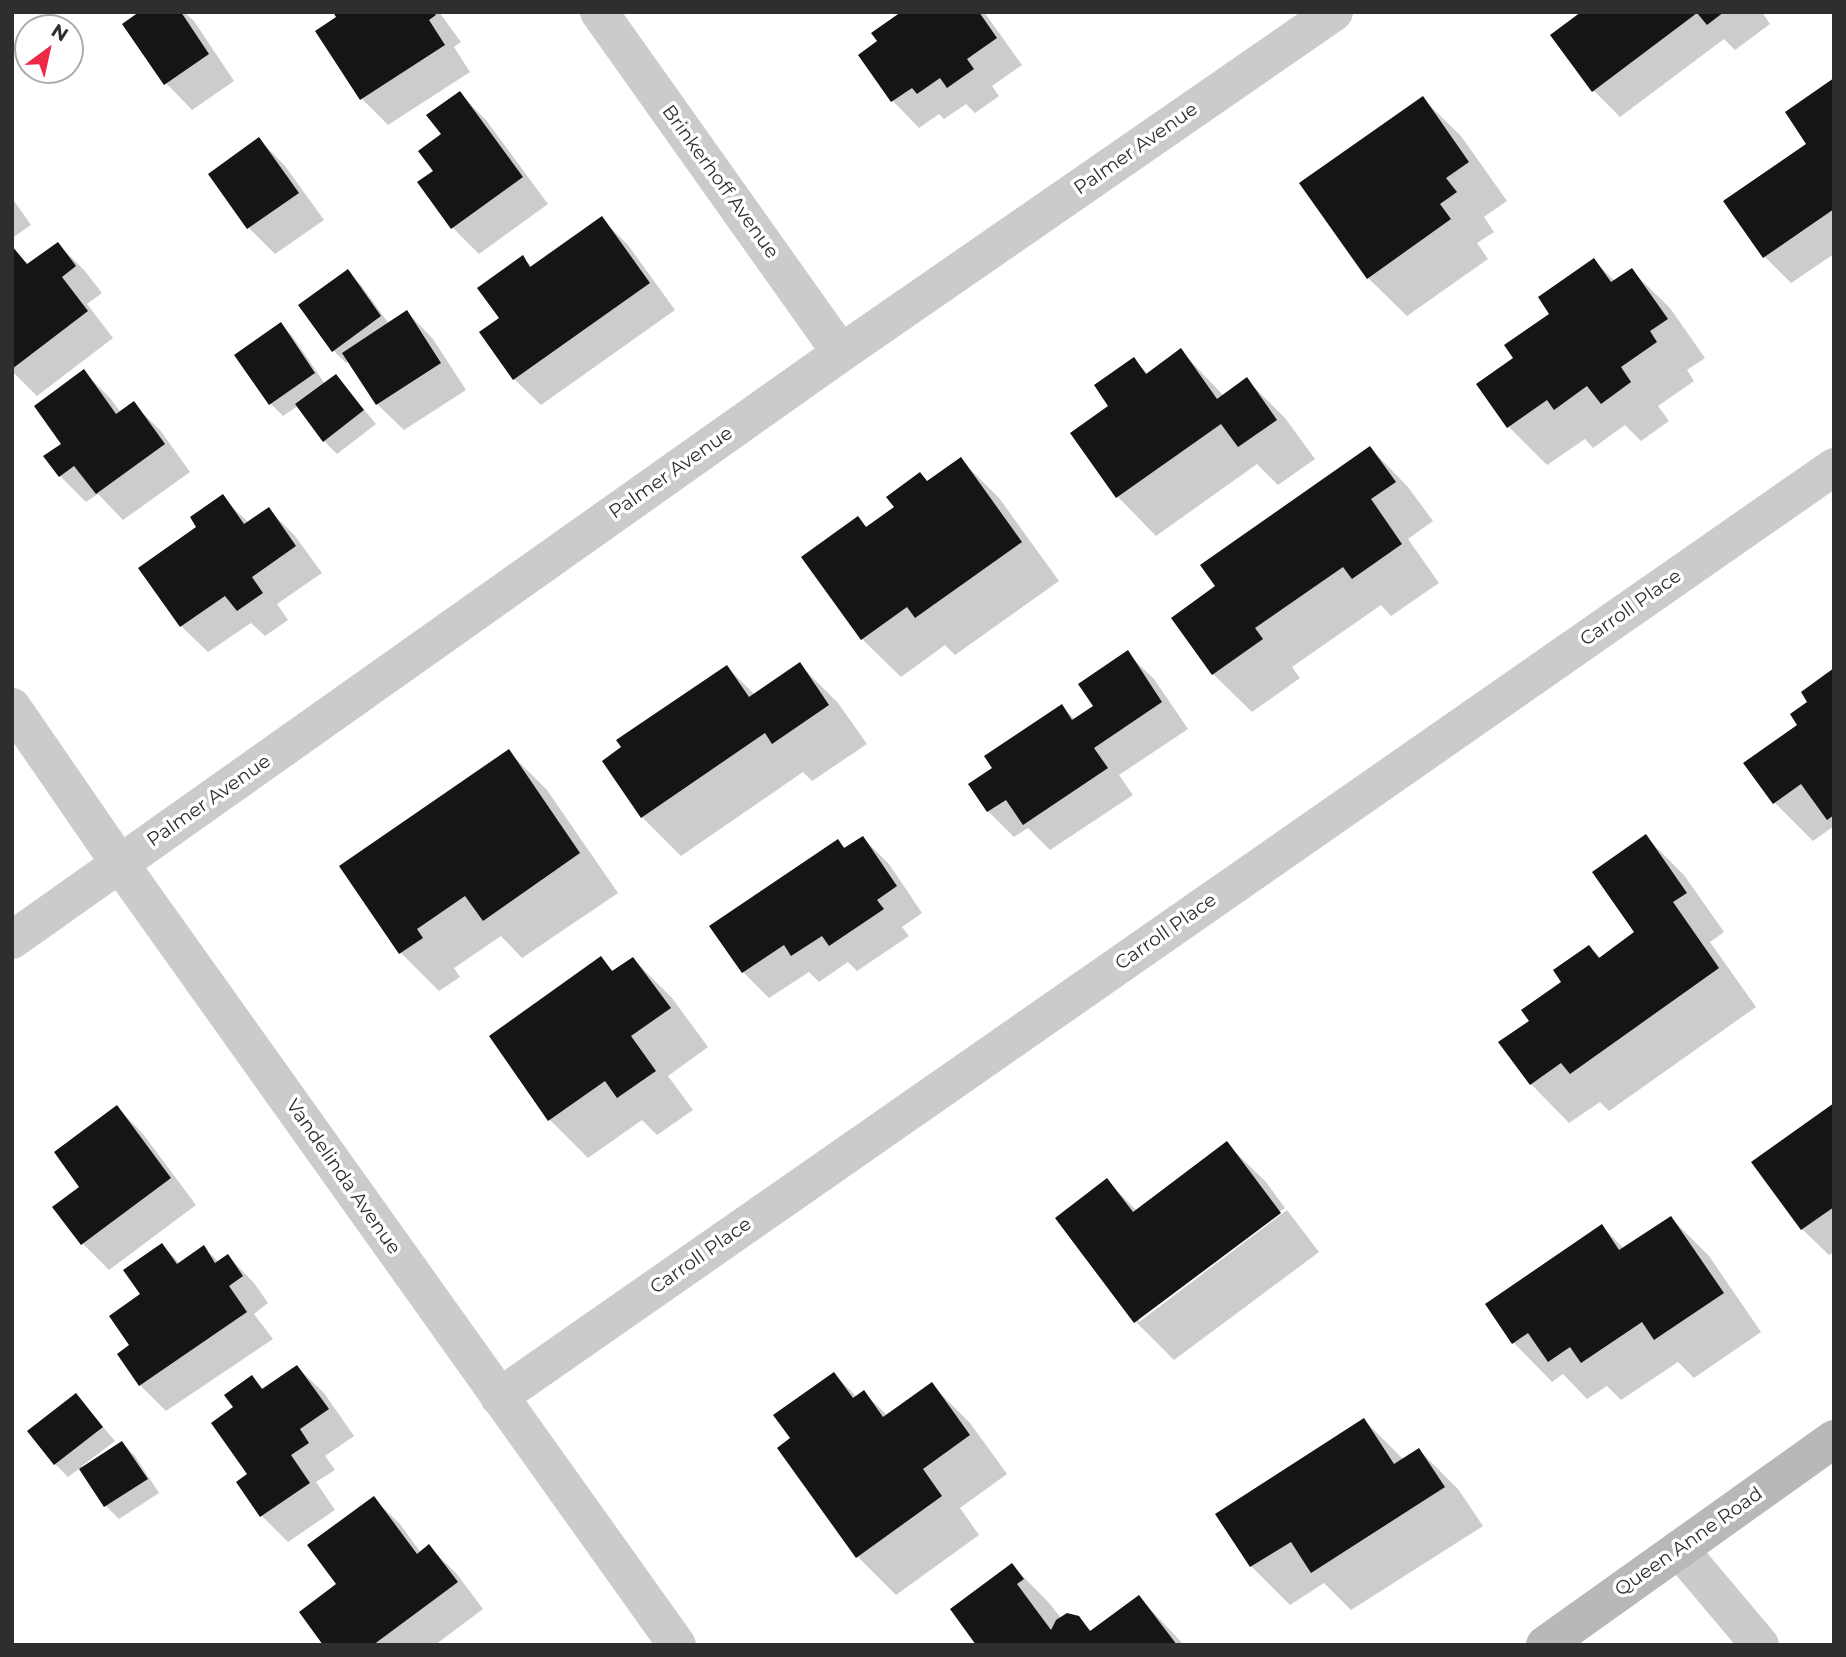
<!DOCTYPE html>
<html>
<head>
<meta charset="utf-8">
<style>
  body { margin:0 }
  #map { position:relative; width:1846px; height:1657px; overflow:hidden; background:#fff; font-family:Montserrat,sans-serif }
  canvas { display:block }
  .frame { position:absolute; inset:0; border:14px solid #2e2e2e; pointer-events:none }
  .north { position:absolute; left:14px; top:14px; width:70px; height:70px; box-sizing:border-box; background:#fff; border:2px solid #ababab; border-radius:50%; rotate:33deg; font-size:19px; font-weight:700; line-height:28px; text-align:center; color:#2e2e2e }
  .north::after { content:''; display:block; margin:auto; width:24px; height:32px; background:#ec2946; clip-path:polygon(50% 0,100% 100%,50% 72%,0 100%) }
</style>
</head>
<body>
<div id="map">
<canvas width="1846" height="1657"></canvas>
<div class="frame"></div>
<div class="north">N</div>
</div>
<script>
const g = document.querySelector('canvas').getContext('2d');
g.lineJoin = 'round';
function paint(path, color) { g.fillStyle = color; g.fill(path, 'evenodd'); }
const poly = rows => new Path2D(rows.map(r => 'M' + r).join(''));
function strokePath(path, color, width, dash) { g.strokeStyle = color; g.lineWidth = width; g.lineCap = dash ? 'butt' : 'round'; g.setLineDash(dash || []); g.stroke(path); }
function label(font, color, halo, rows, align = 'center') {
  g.font = font + ' Montserrat,sans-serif'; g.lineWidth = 7; g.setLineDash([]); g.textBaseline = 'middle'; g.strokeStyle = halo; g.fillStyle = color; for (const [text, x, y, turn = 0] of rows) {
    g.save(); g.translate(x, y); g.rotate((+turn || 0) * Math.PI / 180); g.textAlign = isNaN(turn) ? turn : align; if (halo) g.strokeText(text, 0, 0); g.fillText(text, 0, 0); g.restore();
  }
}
const shadow = poly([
  [142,12,184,12,194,21,234,81,192,110,166,83],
  [335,12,439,12,461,42,454,47,470,72,388,125,362,99,338,18],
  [904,12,984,12,1022,65,992,86,999,96,975,113,966,104,944,119,939,114,919,128,893,101,860,55,880,42],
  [1584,12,1762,12,1770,24,1735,50,1724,39,1620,117,1594,91],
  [1834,80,1834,254,1791,283,1765,257,1726,201,1809,144],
  [459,93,486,120,548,204,479,254,453,228,419,182,435,171,443,135],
  [1422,98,1461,136,1507,201,1484,217,1494,232,1477,243,1488,259,1407,316,1368,278],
  [259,139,285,166,324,220,275,254,249,228],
  [12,198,31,225,12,238],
  [601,218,628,245,675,310,541,405,514,379,501,318,523,258,532,267],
  [58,244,84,270,102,293,87,304,113,338,37,396,12,371,12,251,29,265],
  [1593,260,1615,281,1631,270,1670,308,1705,358,1687,370,1694,381,1658,406,1669,421,1641,441,1625,425,1593,448,1585,439,1547,465,1509,427,1515,358],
  [348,272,361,285,389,324,407,312,433,339,466,390,404,430,377,404,349,361,346,363,333,350],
  [280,324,293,337,325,384,336,376,376,424,337,454,324,441,298,406,283,416,270,403],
  [1181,351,1224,396,1246,379,1285,418,1315,459,1278,485,1257,464,1156,536,1118,497,1072,433,1110,406,1133,359,1148,374],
  [84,372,110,398,121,413,133,404,160,430,190,472,123,520,98,494,86,502,60,476,63,444],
  [1370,448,1408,487,1433,521,1408,539,1439,583,1391,616,1381,605,1292,667,1300,678,1252,712,1213,674,1218,587],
  [960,459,999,498,1059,581,955,655,945,645,901,677,862,639,858,518,867,528,896,508,920,474,928,482],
  [222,497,249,523,269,510,295,536,322,573,277,604,288,620,265,636,251,623,208,652,181,626,140,569,199,527],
  [1127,653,1154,679,1188,729,1119,775,1133,795,1050,850,1028,828,1014,837,988,811,994,768,1062,706,1075,720,1095,706],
  [800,665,838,703,867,744,812,781,803,772,681,856,642,817,604,761,727,667,755,695],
  [1834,671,1834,826,1813,841,1774,802,1810,702],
  [509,752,547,790,618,893,522,958,501,936,454,968,460,977,439,991,400,952],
  [1645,836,1684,875,1724,932,1710,942,1756,1007,1609,1111,1600,1102,1569,1123,1531,1084,1532,1021,1589,947,1601,958,1637,932],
  [863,838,889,864,922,913,902,927,909,936,857,971,848,962,819,982,809,972,769,998,743,972,838,841,846,849],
  [601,958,614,972,633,959,672,998,708,1047,668,1076,693,1110,657,1135,642,1120,588,1158,550,1120],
  [1834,1105,1834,1252,1829,1255,1802,1229],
  [117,1107,143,1134,196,1205,109,1270,82,1243,82,1187],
  [1227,1144,1266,1182,1285,1208,1139,1317,1139,1322,1287,1210,1319,1252,1174,1360,1136,1322,1107,1181,1137,1211],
  [1671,1218,1709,1256,1761,1332,1694,1378,1678,1362,1621,1400,1607,1386,1587,1399,1563,1374,1552,1382,1514,1343,1487,1304,1602,1226,1624,1249],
  [162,1245,180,1264,204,1248,219,1262,228,1256,254,1283,268,1303,254,1314,273,1339,166,1411,140,1385,132,1345,143,1295],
  [297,1367,324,1393,354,1436,325,1456,335,1470,316,1482,335,1510,288,1542,262,1516,249,1475,235,1408,252,1377,264,1390],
  [834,1374,857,1397,864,1393,888,1416,932,1385,970,1423,1007,1474,960,1508,979,1535,896,1595,858,1557,779,1448,792,1439],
  [76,1395,115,1441,82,1466,84,1469,122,1443,135,1456,159,1493,119,1519,106,1506,80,1468,68,1477,55,1464],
  [1364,1420,1404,1460,1419,1450,1458,1489,1483,1526,1351,1610,1324,1583,1290,1605,1251,1566,1217,1514],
  [373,1498,400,1524,421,1553,429,1547,456,1573,483,1609,435,1645,325,1645,338,1584],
  [1012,1565,1050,1604,1061,1618,1078,1617,1092,1632,1139,1597,1184,1645,978,1645]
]);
const building = poly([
  [139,12,181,12,209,54,164,85,122,24],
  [333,12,434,12,436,15,429,20,445,45,360,100,315,31,336,17],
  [901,12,979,12,997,38,967,59,974,69,947,88,940,78,917,94,912,88,891,102,858,55,877,41,871,33],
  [1581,12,1724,12,1707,25,1697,13,1592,92,1550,35],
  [1834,78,1834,209,1763,258,1723,201,1806,144,1785,112],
  [460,91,523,177,451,229,417,182,433,171,418,151,441,134,426,115],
  [1423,96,1469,162,1446,178,1457,192,1440,204,1451,219,1367,279,1299,183],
  [259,137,299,193,247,229,208,174],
  [602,216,650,283,513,380,479,332,499,318,477,288,523,255,530,267],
  [58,242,76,266,62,277,88,311,12,369,12,246,27,264],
  [1594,258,1611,282,1632,268,1668,319,1650,331,1657,342,1621,367,1631,382,1601,404,1587,386,1554,410,1547,400,1507,428,1476,384,1513,358,1504,345,1549,314,1538,297],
  [348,269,381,316,332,352,298,305],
  [407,310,441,363,376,405,342,353],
  [281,322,315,373,269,405,234,355],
  [1181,348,1217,399,1247,377,1277,420,1238,447,1221,424,1116,498,1070,433,1108,406,1094,385,1134,357,1146,374],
  [84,369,116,414,134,401,165,444,96,494,74,466,59,477,43,456,61,444,34,406],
  [336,374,364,410,323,442,295,404],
  [1370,446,1396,482,1371,499,1402,544,1352,579,1343,567,1255,628,1263,639,1212,675,1171,618,1215,586,1200,565],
  [961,457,1022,542,915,618,907,607,861,640,801,557,858,516,866,527,894,507,886,497,920,472,927,481],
  [223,494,244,524,269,507,296,546,252,577,263,593,237,611,225,596,180,627,138,568,196,527,190,517],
  [1128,650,1162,702,1094,748,1108,768,1023,825,1006,800,987,812,968,784,992,768,984,756,1062,704,1072,720,1093,706,1078,684],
  [800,662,829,705,772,744,765,733,641,818,602,761,621,747,616,740,727,665,749,697],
  [1834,668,1834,815,1827,820,1801,784,1773,804,1743,763,1797,725,1790,714,1807,702,1801,692],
  [509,749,580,853,483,921,465,896,417,929,423,938,399,954,339,866],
  [1646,834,1687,893,1673,902,1719,968,1570,1074,1561,1063,1530,1085,1498,1042,1529,1021,1521,1010,1561,982,1553,970,1589,945,1599,958,1634,932,1592,872],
  [863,836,897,886,877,900,884,909,829,946,822,936,791,956,784,945,742,973,709,926,838,839,844,848],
  [601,956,612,971,633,957,671,1008,631,1036,656,1071,617,1098,605,1081,548,1121,489,1036],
  [1834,1103,1834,1207,1801,1230,1751,1162],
  [117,1105,171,1178,81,1245,52,1207,79,1187,54,1152],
  [1227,1141,1281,1213,1134,1323,1055,1218,1107,1178,1133,1212],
  [1671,1216,1724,1293,1654,1340,1642,1322,1581,1363,1570,1347,1548,1362,1528,1333,1512,1344,1485,1304,1602,1224,1619,1250],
  [162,1243,177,1264,204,1245,215,1263,228,1254,243,1276,229,1286,247,1312,139,1386,117,1354,129,1345,109,1316,140,1294,123,1270],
  [297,1365,329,1409,300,1429,309,1443,291,1455,310,1483,260,1517,236,1482,247,1474,211,1423,233,1407,224,1395,252,1375,262,1389],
  [834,1372,853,1398,864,1390,883,1417,932,1382,970,1435,923,1469,942,1496,856,1558,777,1448,790,1438,773,1415],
  [76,1393,103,1427,54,1465,27,1431],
  [1364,1418,1394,1464,1419,1448,1445,1487,1311,1573,1291,1542,1250,1567,1215,1514],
  [122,1441,148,1479,104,1507,79,1469],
  [374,1496,417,1554,429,1544,458,1582,373,1645,323,1645,299,1612,336,1584,307,1545],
  [1012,1563,1024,1579,1017,1584,1051,1630,1056,1620,1067,1613,1079,1616,1090,1631,1139,1595,1177,1645,976,1645,950,1609]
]);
const street = poly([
  [599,12,841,353],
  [12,707,120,864,677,1645],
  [12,940,841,353,1334,12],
  [499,1397,1834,467],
  [1679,1549,1760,1645]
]);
const secondary = poly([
  [1545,1645,1834,1439]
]);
const streetNames = [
  ["Palmer Avenue",1136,149,-35],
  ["Brinkerhoff Avenue",720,182,54],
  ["Palmer Avenue",671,473,-35],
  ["Carroll Place",1631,608,-35],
  ["Palmer Avenue",209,801,-35],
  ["Carroll Place",1166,932,-35],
  ["Vandelinda Avenue",343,1177,55],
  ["Carroll Place",701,1256,-35],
  ["Queen Anne Road",1689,1542,-35]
];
paint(shadow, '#0003');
paint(building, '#151515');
strokePath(street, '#cbcbcb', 38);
strokePath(secondary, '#b8b8b8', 38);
label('19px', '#2e2e2e', '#fff', streetNames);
</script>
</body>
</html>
